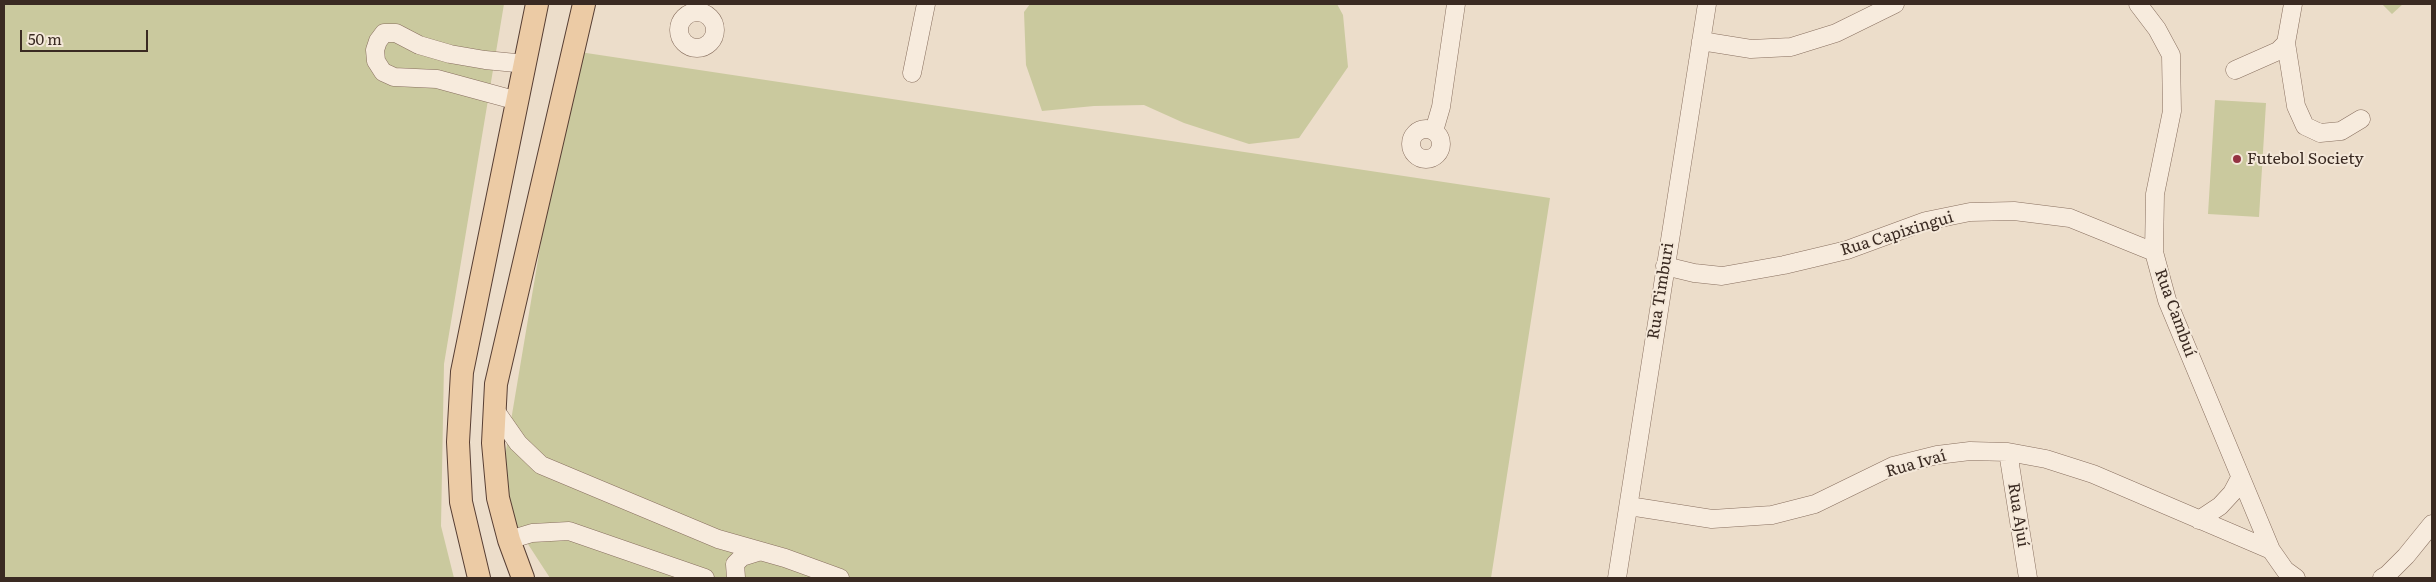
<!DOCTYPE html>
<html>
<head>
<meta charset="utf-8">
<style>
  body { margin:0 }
  #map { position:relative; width:2436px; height:582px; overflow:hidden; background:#ecddca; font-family:Literata,serif }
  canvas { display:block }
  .frame { position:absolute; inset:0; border:5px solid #3a2a22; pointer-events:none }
  .scale { position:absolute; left:20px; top:30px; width:128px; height:22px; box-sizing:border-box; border:2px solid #3a2a22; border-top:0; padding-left:6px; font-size:15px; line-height:18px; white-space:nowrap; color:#3a2a22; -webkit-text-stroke:4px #f4e8d9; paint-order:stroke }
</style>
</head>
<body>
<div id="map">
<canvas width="2436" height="582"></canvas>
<div class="frame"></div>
<div class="scale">50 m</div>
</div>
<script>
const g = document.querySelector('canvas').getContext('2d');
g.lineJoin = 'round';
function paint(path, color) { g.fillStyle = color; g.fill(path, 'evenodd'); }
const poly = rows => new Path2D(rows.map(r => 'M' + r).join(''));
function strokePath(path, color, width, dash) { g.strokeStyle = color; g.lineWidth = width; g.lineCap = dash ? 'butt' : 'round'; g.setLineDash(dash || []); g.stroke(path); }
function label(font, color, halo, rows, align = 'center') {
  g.font = font + ' Literata,serif'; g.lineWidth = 4; g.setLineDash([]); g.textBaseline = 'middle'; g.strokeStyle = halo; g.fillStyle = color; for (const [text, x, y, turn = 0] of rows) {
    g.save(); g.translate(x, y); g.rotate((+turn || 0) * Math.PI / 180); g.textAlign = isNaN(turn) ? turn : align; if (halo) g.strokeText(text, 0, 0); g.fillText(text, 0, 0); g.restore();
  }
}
const green = poly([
  [4,4,504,4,444,364,441,526,454,578,4,578],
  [1030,4,1337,4,1343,15,1348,67,1299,138,1249,144,1184,123,1144,105,1094,106,1042,111,1026,65,1024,12],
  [2382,4,2403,4,2392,14],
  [573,51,1550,198,1491,578,550,578,498,498],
  [2215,100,2266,103,2259,217,2208,214]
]);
const minor = poly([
  [2138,4,2157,29,2171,55,2172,111,2155,194,2154,252,2167,300,2271,550,2285,570,2296,578],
  '679 30a18 18 0 1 1 36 0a18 18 0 1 1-36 0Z',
  [1701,41,1751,49,1791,47,1836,33,1895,4],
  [2286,43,2296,106,2305,126,2320,133,2341,131,2361,119],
  [2235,70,2278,51,2286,43,2293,4],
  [912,73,926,4],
  [518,101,437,79,394,77,383,72,376,61,375,50,378,41,384,33,396,33,419,45,450,54,485,60,526,64],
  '1411 144a15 15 0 1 1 30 0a15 15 0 1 1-30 0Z',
  [1434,131,1441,107,1456,4],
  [1665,266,1694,273,1722,276,1784,265,1847,250,1926,221,1970,212,2014,211,2070,218,2154,252],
  [495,410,518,443,541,465,718,539,785,558,840,578],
  [2008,452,2028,578],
  [1629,506,1712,519,1772,515,1815,504,1893,466,1937,455,1970,451,2008,452,2046,459,2093,474,2271,550],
  [2199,520,2220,506,2232,493,2240,478],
  [509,540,532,533,569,531,705,578],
  [736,578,735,564,742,557,758,552],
  [1617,578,1707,4],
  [2382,578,2387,575,2406,556,2432,524]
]);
const major = poly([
  [479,578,461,502,458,442,462,372,537,4],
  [523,578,509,540,498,498,493,443,496,384,584,4]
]);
const markers = [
  [2237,159,5,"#943342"]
];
const poiNames = [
  ["Futebol Society",2247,159]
];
const streetNames = [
  ["Rua Capixingui",1897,234,-17],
  ["Rua Timburi",1661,291,-81],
  ["Rua Cambuí",2175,313,70],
  ["Rua Ivaí",1916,464,-16],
  ["Rua Ajuí",2018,515,81]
];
paint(green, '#cac99e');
strokePath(minor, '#886f5f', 19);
strokePath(major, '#573e33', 24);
strokePath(minor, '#f7ebdd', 18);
strokePath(major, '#eccba5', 22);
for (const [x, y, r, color] of markers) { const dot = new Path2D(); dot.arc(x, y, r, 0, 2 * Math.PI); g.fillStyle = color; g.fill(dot); strokePath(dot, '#f4e8d9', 2); }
label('16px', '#3a2a22', '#f4e8d9', poiNames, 'left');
label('16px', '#3a2a22', '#f4e8d9', streetNames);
</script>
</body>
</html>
